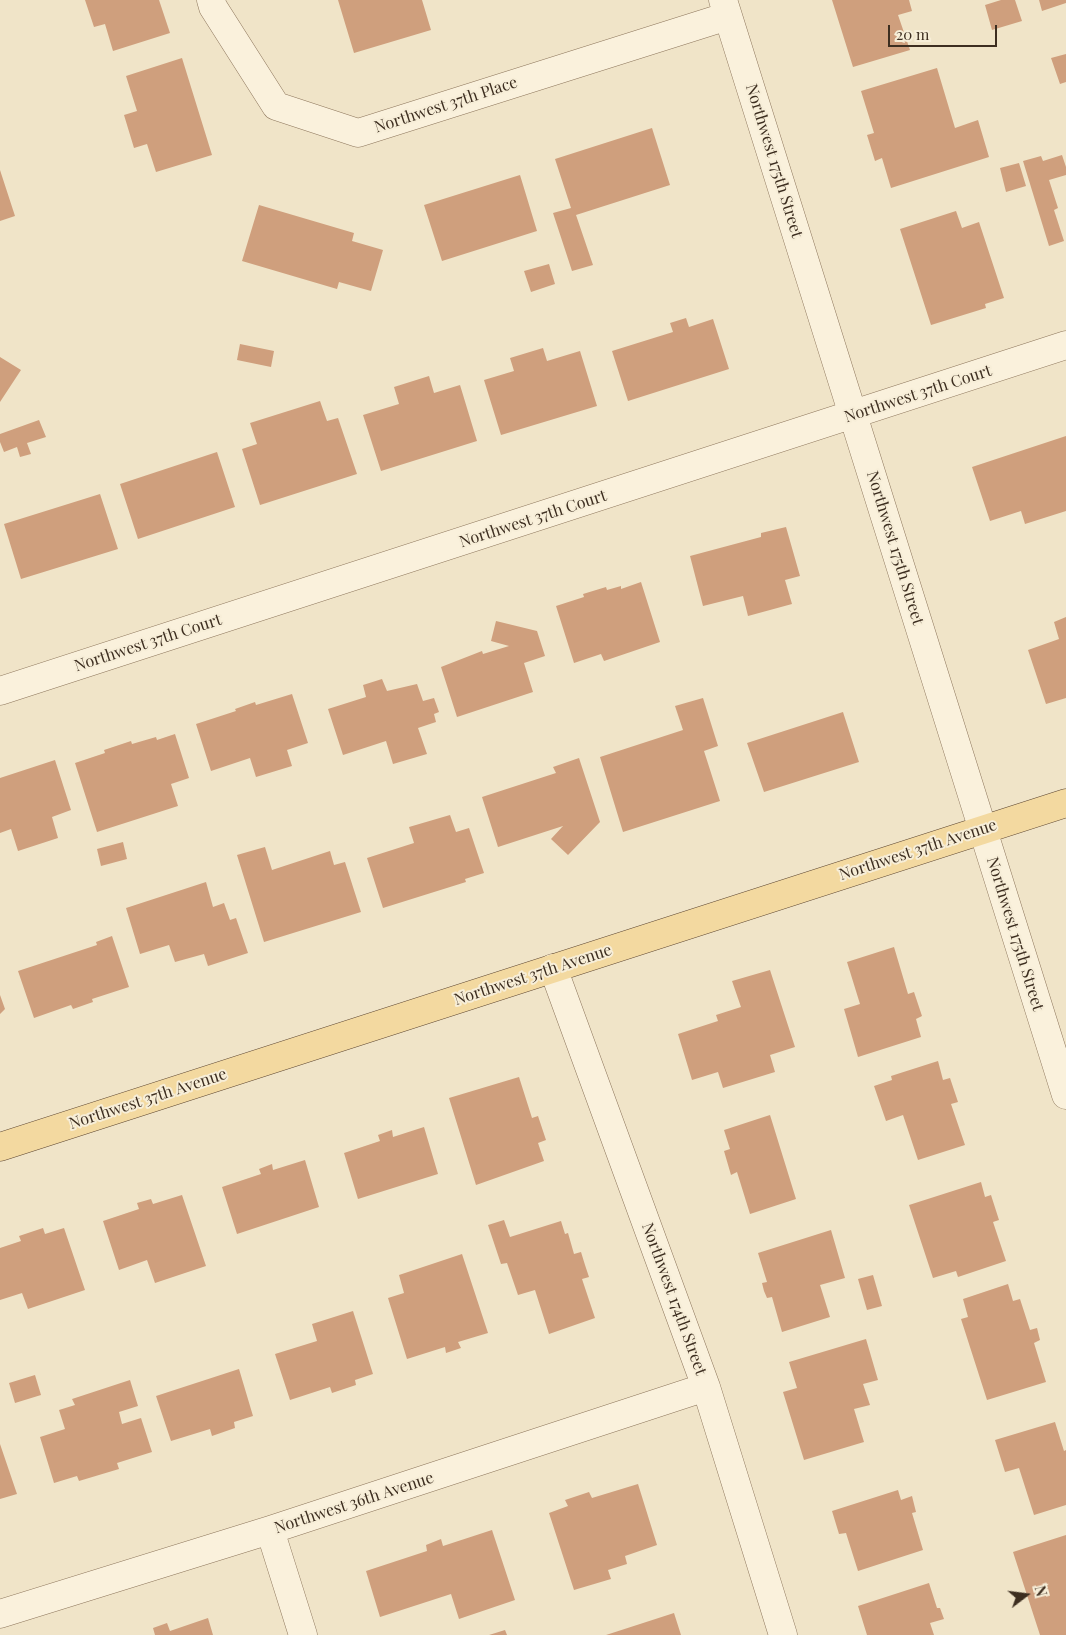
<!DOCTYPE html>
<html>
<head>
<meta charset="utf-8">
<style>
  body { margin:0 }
  #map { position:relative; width:1066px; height:1635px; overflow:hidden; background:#f0e4c8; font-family:"Playfair Display",serif }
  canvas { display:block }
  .north { position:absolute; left:1001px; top:1570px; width:50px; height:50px; -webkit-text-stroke:4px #f7eed8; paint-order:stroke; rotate:75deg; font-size:14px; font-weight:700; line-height:20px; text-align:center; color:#3d2e20 }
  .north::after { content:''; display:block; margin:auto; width:18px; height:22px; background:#3d2e20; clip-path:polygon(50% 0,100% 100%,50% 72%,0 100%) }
  .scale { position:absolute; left:888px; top:25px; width:109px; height:22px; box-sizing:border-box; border:2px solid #3d2e20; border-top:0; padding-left:6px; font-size:15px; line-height:18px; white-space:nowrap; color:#3d2e20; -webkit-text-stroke:4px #f7eed8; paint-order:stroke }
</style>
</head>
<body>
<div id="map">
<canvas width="1066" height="1635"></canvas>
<div class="north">N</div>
<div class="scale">20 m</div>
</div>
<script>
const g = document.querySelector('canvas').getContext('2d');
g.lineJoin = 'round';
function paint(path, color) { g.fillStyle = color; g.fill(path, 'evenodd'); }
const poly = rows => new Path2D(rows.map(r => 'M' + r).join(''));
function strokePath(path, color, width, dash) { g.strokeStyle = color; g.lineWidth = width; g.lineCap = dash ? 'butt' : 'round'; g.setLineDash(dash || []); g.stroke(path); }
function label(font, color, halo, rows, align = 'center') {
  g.font = font + ' "Playfair Display",serif'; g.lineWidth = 4; g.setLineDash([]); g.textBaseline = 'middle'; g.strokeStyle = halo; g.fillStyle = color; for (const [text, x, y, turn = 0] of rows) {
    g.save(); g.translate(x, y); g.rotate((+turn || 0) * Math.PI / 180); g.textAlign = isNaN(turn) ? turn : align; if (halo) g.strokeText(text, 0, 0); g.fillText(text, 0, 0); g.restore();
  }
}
const building = poly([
  [85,0,159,0,170,33,113,51,105,24,94,27],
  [338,0,422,0,431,30,354,53],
  [832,0,909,0,912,11,898,15,910,50,853,67],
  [1001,0,1015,0,1022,21,992,30,985,5],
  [1039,0,1066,0,1066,3,1042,11],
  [1066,54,1066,82,1060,84,1051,58],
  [182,58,212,155,156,172,147,144,134,148,124,115,137,111,126,76],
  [937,68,955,128,978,120,989,157,891,188,882,158,875,161,867,135,874,133,861,91],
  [652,128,670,185,576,215,593,265,572,271,553,213,571,208,555,159],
  [1062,155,1066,167,1066,175,1049,180,1058,208,1054,210,1064,241,1049,246,1023,161,1041,156,1043,161],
  [1019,163,1026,186,1006,192,1000,168],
  [0,170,15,216,0,221],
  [520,175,537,231,442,261,424,205],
  [259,205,354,233,352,241,383,250,371,291,339,282,337,289,242,261],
  [956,211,962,228,979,222,1004,298,985,304,986,308,931,325,900,229],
  [549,264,555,284,531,292,524,271],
  [686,318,689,327,713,319,729,369,628,401,612,351,673,332,670,323],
  [240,344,274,351,271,367,237,360],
  [543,348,547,361,580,351,597,406,501,435,484,380,514,371,510,358],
  [0,357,21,370,0,402],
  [429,376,434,393,460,385,477,441,381,471,363,415,399,404,394,387],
  [320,401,327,421,338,418,357,474,260,505,242,449,257,444,250,423],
  [39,420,46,437,27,443,31,454,20,457,17,447,4,452,0,442,0,434],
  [1066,436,1066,511,1025,524,1021,511,990,521,972,467],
  [217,452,235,507,138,539,120,484],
  [100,494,118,549,21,579,4,524],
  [786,527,800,576,785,580,792,604,748,616,743,596,703,606,690,556,761,537,761,533],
  [641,582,660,642,604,661,601,654,574,663,556,606,584,597,583,594,606,587,607,590,621,586,621,589],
  [1066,617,1066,698,1046,704,1028,650,1059,639,1054,622],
  [496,621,537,631,545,656,524,663,533,692,457,717,441,667,482,651,483,654,509,646,491,641],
  [382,679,387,691,417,684,423,701,434,698,439,712,434,714,436,722,418,728,427,754,393,764,386,741,343,755,328,709,366,697,363,685],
  [292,694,308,743,287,750,292,766,256,777,250,758,211,771,196,724,236,711,235,709,255,702,256,705],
  [703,698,718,746,704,751,720,801,623,832,600,757,683,730,675,706],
  [843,712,859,762,764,792,747,743],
  [175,734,189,778,171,784,178,806,97,832,75,763,105,753,104,750,131,741,132,744,156,737,157,740],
  [579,758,600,822,568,855,551,839,563,826,498,847,482,797,556,773,553,767],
  [55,760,71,810,52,817,58,838,18,851,11,829,0,833,0,778],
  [450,815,456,832,469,828,484,873,465,879,466,882,383,908,367,858,414,843,409,827],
  [123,842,127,859,101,866,97,849],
  [265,847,272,870,330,851,334,865,345,862,361,912,264,942,237,855],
  [206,882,213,907,224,903,230,920,236,918,248,953,208,966,204,954,175,962,169,945,140,954,126,908],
  [112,936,129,987,92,999,93,1002,73,1009,71,1005,34,1018,18,971,97,945,96,942],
  [894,947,908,994,914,992,922,1016,916,1019,921,1037,858,1057,844,1009,860,1004,847,962],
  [770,970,795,1047,770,1055,775,1072,723,1088,718,1072,692,1080,678,1034,718,1021,716,1015,741,1007,732,981],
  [0,995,5,1009,0,1014],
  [938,1061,943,1080,950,1078,958,1102,951,1104,965,1145,918,1160,903,1115,886,1121,874,1086,892,1080,891,1076],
  [519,1077,532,1118,538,1116,546,1140,538,1143,544,1161,476,1185,449,1098],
  [770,1115,796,1199,750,1214,737,1172,731,1175,724,1151,730,1149,724,1130],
  [424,1127,438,1174,358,1199,344,1153,380,1141,378,1135,392,1130,393,1137],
  [305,1160,319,1207,237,1234,222,1187,261,1174,259,1169,272,1164,273,1170],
  [981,1182,985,1197,991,1195,999,1220,993,1222,1006,1261,958,1277,956,1271,933,1278,909,1205],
  [182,1195,206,1266,155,1283,147,1260,119,1270,103,1221,139,1209,137,1203,151,1199,153,1204],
  [504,1220,510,1237,561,1221,565,1234,568,1233,574,1254,581,1252,585,1265,589,1277,582,1279,595,1318,549,1334,535,1290,518,1295,507,1263,501,1264,488,1225],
  [43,1228,45,1234,64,1228,85,1290,28,1309,22,1293,0,1300,0,1248,21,1241,19,1236],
  [831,1230,845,1278,820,1285,830,1317,782,1332,772,1297,767,1298,764,1291,762,1283,767,1282,758,1253],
  [462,1254,488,1333,458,1342,461,1348,446,1353,445,1347,407,1359,388,1298,404,1293,399,1275],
  [873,1275,882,1306,867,1310,858,1279],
  [1008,1284,1013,1301,1020,1299,1030,1330,1037,1328,1040,1340,1034,1343,1046,1382,987,1400,961,1319,968,1317,963,1299],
  [353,1311,373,1374,355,1380,356,1385,332,1393,330,1387,290,1400,275,1354,317,1341,312,1324],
  [866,1339,878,1380,863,1384,870,1405,854,1409,864,1442,804,1460,783,1392,797,1388,789,1362],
  [239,1369,253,1416,234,1422,235,1428,212,1436,210,1429,171,1441,156,1396],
  [35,1375,41,1395,15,1403,9,1383],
  [130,1380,138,1406,119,1412,122,1424,141,1418,152,1452,117,1463,119,1469,79,1481,77,1476,54,1483,40,1437,65,1429,59,1410,75,1405,72,1399],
  [1055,1422,1064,1451,1066,1450,1066,1505,1034,1515,1019,1468,1005,1472,995,1440],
  [0,1444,17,1494,0,1499],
  [638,1484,657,1545,625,1556,627,1564,608,1570,611,1579,574,1590,549,1513,568,1506,565,1500,589,1492,592,1498],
  [898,1490,901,1500,912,1496,916,1512,912,1513,923,1550,858,1571,846,1533,839,1534,832,1511],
  [492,1530,515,1600,459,1619,451,1594,380,1617,366,1571,427,1551,426,1545,441,1539,443,1546],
  [1066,1535,1066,1635,1040,1635,1013,1552],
  [929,1583,937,1608,940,1608,944,1619,930,1623,934,1635,867,1635,858,1606],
  [674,1613,681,1635,606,1635],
  [208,1618,213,1635,155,1635,153,1628,167,1623,170,1631],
  [505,1630,507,1635,489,1635]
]);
const minor = poly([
  [211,0,213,7,276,106,358,133,728,16],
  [723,0,1066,1095],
  [0,691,1066,345],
  [553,968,706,1387,783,1635],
  [270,1530,303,1635],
  [0,1614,270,1530,706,1387]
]);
const major = poly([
  [0,1147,1066,803]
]);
const streetNames = [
  ["Northwest 37th Place",446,105,-18],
  ["Northwest 175th Street",774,161,73],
  ["Northwest 37th Court",918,394,-18],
  ["Northwest 37th Court",533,519,-18],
  ["Northwest 175th Street",895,548,73],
  ["Northwest 37th Court",148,643,-18],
  ["Northwest 37th Avenue",918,850,-18],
  ["Northwest 175th Street",1015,934,73],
  ["Northwest 37th Avenue",533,975,-18],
  ["Northwest 37th Avenue",148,1099,-18],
  ["Northwest 174th Street",674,1299,70],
  ["Northwest 36th Avenue",354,1503,-18]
];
paint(building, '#cf9f7d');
strokePath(minor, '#8d765c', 29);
strokePath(major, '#5b4430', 29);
strokePath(minor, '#faf1dc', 28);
strokePath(major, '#f3d9a0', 28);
label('16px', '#3d2e20', '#f7eed8', streetNames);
</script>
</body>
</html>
